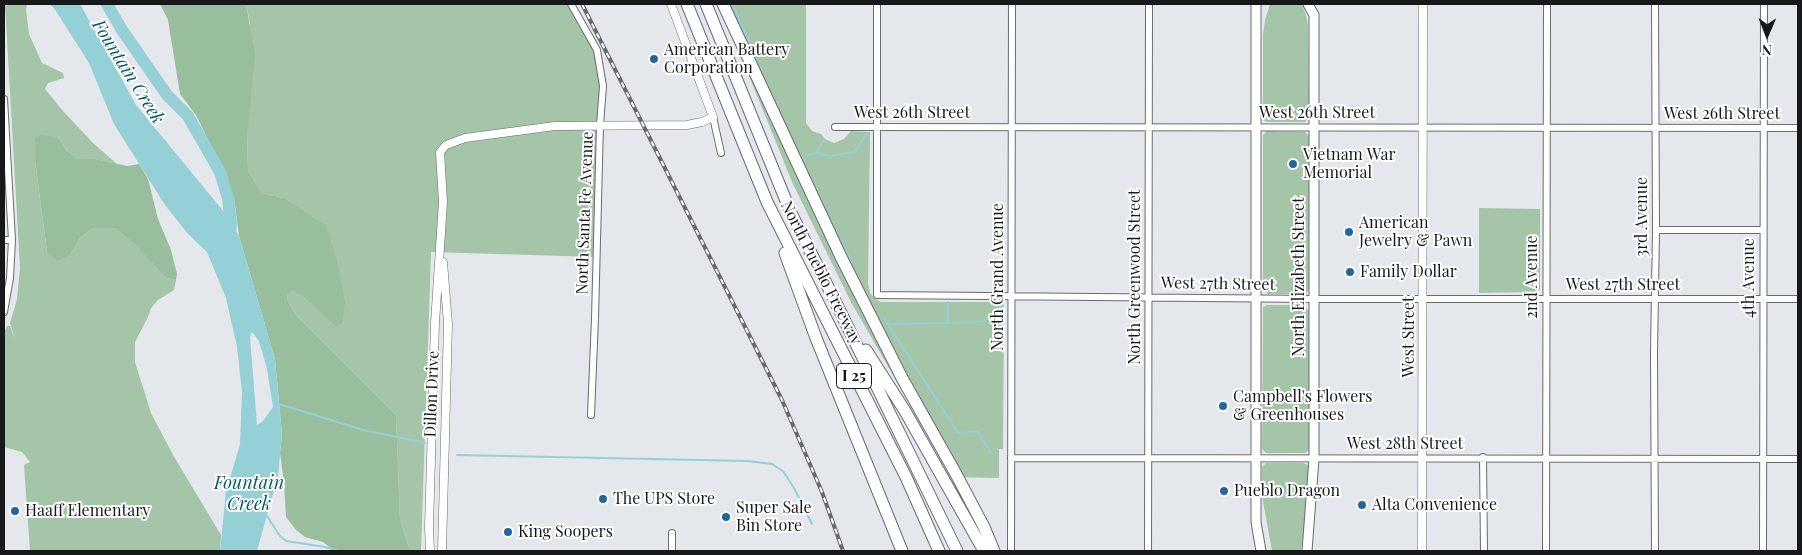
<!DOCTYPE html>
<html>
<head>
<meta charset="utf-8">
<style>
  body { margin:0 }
  #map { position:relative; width:1802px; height:555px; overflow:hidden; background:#e4e7ec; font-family:"Playfair Display",serif }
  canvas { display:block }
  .frame { position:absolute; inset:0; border:5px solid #17181a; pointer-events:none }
  .north { position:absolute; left:1742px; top:10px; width:50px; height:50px; -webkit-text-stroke:4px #fff; paint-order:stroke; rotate:181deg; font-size:14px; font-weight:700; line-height:20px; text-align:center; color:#17181a }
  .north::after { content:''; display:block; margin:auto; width:18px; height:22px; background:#17181a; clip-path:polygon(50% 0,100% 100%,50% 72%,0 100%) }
</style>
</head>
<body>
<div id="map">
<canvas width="1802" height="555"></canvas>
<div class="frame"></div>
<div class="north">N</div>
</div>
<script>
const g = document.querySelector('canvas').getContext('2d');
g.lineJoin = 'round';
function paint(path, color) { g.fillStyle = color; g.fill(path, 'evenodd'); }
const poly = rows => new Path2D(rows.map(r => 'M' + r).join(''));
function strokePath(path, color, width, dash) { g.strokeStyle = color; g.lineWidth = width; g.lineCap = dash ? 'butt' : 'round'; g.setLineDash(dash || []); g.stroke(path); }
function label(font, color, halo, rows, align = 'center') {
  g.font = font + ' "Playfair Display",serif'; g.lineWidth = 4; g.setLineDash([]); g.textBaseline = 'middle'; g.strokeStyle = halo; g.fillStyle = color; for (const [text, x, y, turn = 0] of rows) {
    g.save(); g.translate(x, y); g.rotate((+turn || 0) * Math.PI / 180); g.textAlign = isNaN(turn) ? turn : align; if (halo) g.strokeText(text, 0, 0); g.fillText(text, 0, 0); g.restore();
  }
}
const green = poly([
  [5,4,27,4,26,11,29,34,42,63,63,73,64,78,48,83,45,89,63,111,94,144,117,164,95,159,78,159,67,151,58,137,35,139,35,160,47,252,70,255,81,237,94,228,114,228,136,244,166,278,176,280,174,290,158,300,151,308,148,317,135,342,135,362,151,413,173,455,221,535,220,551,30,551,24,465,30,462,22,452,4,447,4,332,7,326,10,326,15,340,10,323,17,299,20,268],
  [246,4,571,4,597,50,603,86,597,257,431,252,421,551,410,551,400,519,396,415,298,317,288,302,287,295,291,289,307,300,284,198,261,193,248,170,247,136,250,24],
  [720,4,806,4,806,123,812,131,821,134,825,139,834,143,844,139,851,131,870,132,868,283,870,293,874,298,881,302,999,302,1004,305,1003,449,999,449,999,478,952,477,852,304,792,182],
  [1270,4,1302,4,1306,15,1308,25,1309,118,1305,122,1267,122,1263,120,1263,34,1265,20],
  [1267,131,1305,132,1309,136,1309,289,1307,293,1304,294,1268,294,1263,290,1263,135],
  [1479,208,1540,209,1540,289,1538,292,1479,293],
  [1267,305,1304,305,1309,311,1309,450,1305,453,1266,453,1262,449,1263,307],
  [1266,463,1303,463,1308,465,1308,501,1301,551,1272,551,1262,496,1262,467]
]);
const forest = poly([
  [160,4,246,4,255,55,247,136,248,170,261,193,284,198,326,226,337,260,345,302,342,323,336,326,307,300,292,290,287,295,288,302,298,317,396,415,400,519,410,551,338,551,332,549,323,542,305,537,296,530,286,517,284,482,280,453,282,435,275,359,239,236,234,198,216,156,196,115,180,94,168,20],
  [41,135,58,137,67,151,78,159,95,159,127,166,139,164,148,179,158,219,171,250,177,274,176,280,166,278,134,243,114,228,94,228,81,237,70,255,57,261,47,252,35,160,35,139]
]);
const water = poly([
  [50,4,80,4,136,105,224,212,239,236,275,359,282,435,278,476,257,551,220,551,226,492,240,444,242,392,237,347,226,298,207,252,188,234,165,205,114,124,89,63,56,11],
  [252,332,259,341,267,369,273,407,263,421,257,425,250,337]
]);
const stream = poly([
  [733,4,762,74],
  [814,153,830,156,854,152,867,134],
  [801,158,817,152,824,140],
  [834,230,852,263],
  [884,318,958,433,978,432,991,453],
  [888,324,983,322,1002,305],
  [947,324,948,302],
  [279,404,363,430,425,443],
  [457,455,748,461,772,464,783,471,794,488,812,524],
  [267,516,280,536,286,541,325,547,338,551]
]);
const river = poly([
  [107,4,122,30,167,95,188,116,220,172,228,198,231,223,229,240]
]);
const minor = poly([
  [571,4,597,50,603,86,600,125,595,318,591,415],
  [877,4,877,295,1314,299,1798,299],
  [4,99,12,240,10,278,4,312],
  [713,117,721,153],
  [835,127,1798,128],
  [1656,230,1763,230],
  [4,240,12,240],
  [1483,457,1484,551],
  [1011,458,1798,459],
  [672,551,672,533],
  [1011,551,1012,4],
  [1148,551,1149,4],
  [1546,551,1547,4],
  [1655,551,1654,353,1656,230,1655,4],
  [1763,551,1764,4]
]);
const tertiary = poly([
  [430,551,429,527,435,323,443,202,440,152,446,145,465,138,555,126,687,125,702,122,713,117,671,4],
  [442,551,448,324,443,262],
  [1422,551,1423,4]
]);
const secondary = poly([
  [1256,4,1256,522,1261,551],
  [1307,551,1314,459,1314,15,1308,4]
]);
const motorway = poly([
  [687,4,767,202,906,477,939,551],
  [706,4,791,213,839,309,957,551],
  [723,4,841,257,902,378,956,474,984,527,994,551],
  [785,253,816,338,902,551],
  [866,350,905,411,984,551]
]);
const rail = poly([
  [582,4,782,400,822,492,843,551]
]);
const markers = [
  [654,59,5,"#24669c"],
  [1293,164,5,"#24669c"],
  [1349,232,5,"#24669c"],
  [1350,272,5,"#24669c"],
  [1223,406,5,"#24669c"],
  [1224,491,5,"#24669c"],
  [603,499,5,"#24669c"],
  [1362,505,5,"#24669c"],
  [15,511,5,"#24669c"],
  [726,517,5,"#24669c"],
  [508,532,5,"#24669c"]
];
const shields = [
  [854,376,35]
];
const shieldNames = [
  ["I 25",854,376]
];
const poiNames = [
  ["American Battery",664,50],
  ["Corporation",664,68],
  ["Vietnam War",1303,155],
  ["Memorial",1303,173],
  ["American",1359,223],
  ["Jewelry & Pawn",1359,241],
  ["Family Dollar",1360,272],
  ["Campbell's Flowers",1233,397],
  ["& Greenhouses",1233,415],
  ["Pueblo Dragon",1234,491],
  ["The UPS Store",613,499],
  ["Alta Convenience",1372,505],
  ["Super Sale",736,508],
  ["Bin Store",736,526],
  ["Haaff Elementary",25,511],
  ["King Soopers",518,532]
];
const streetNames = [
  ["West 26th Street",912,113],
  ["West 26th Street",1317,113],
  ["West 26th Street",1722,114],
  ["North Santa Fe Avenue",585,213,-88],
  ["3rd Avenue",1642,217,-90],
  ["North Pueblo Freeway",821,273,63],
  ["North Grand Avenue",998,277,-90],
  ["North Greenwood Street",1135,277,-90],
  ["North Elizabeth Street",1299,277,-90],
  ["2nd Avenue",1532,277,-90],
  ["4th Avenue",1749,278,-90],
  ["West 27th Street",1218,284,1],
  ["West 27th Street",1623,285],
  ["West Street",1409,337,-90],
  ["Dillon Drive",432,394,-88],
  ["West 28th Street",1405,444]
];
const waterNames = [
  ["Fountain Creek",128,72,58],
  ["Fountain",249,483],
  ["Creek",249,504]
];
paint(green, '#a5c5a9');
paint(forest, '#99be9e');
paint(water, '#96d0d7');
strokePath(stream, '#96d0d7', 2);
strokePath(river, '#96d0d7', 12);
strokePath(minor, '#6a6c70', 8);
strokePath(tertiary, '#6a6c70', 9);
strokePath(secondary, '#6a6c70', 11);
strokePath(motorway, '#6a6c70', 13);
strokePath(minor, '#fff', 6);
strokePath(tertiary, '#fff', 8);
strokePath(secondary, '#fff', 9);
strokePath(motorway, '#fff', 11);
strokePath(rail, '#67696c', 4);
strokePath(rail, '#fff', 2, [5.5]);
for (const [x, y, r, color] of markers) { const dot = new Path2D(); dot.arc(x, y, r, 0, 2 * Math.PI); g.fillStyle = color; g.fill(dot); strokePath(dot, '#fff', 2); }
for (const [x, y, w] of shields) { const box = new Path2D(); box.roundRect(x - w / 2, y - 12.5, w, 25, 4); g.fillStyle = '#fff'; g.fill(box); strokePath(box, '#17181a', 1); }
label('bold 15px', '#17181a', null, shieldNames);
label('16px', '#17181a', '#fff', poiNames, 'left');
label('16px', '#17181a', '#fff', streetNames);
label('italic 18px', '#045a63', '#fff', waterNames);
</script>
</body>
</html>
